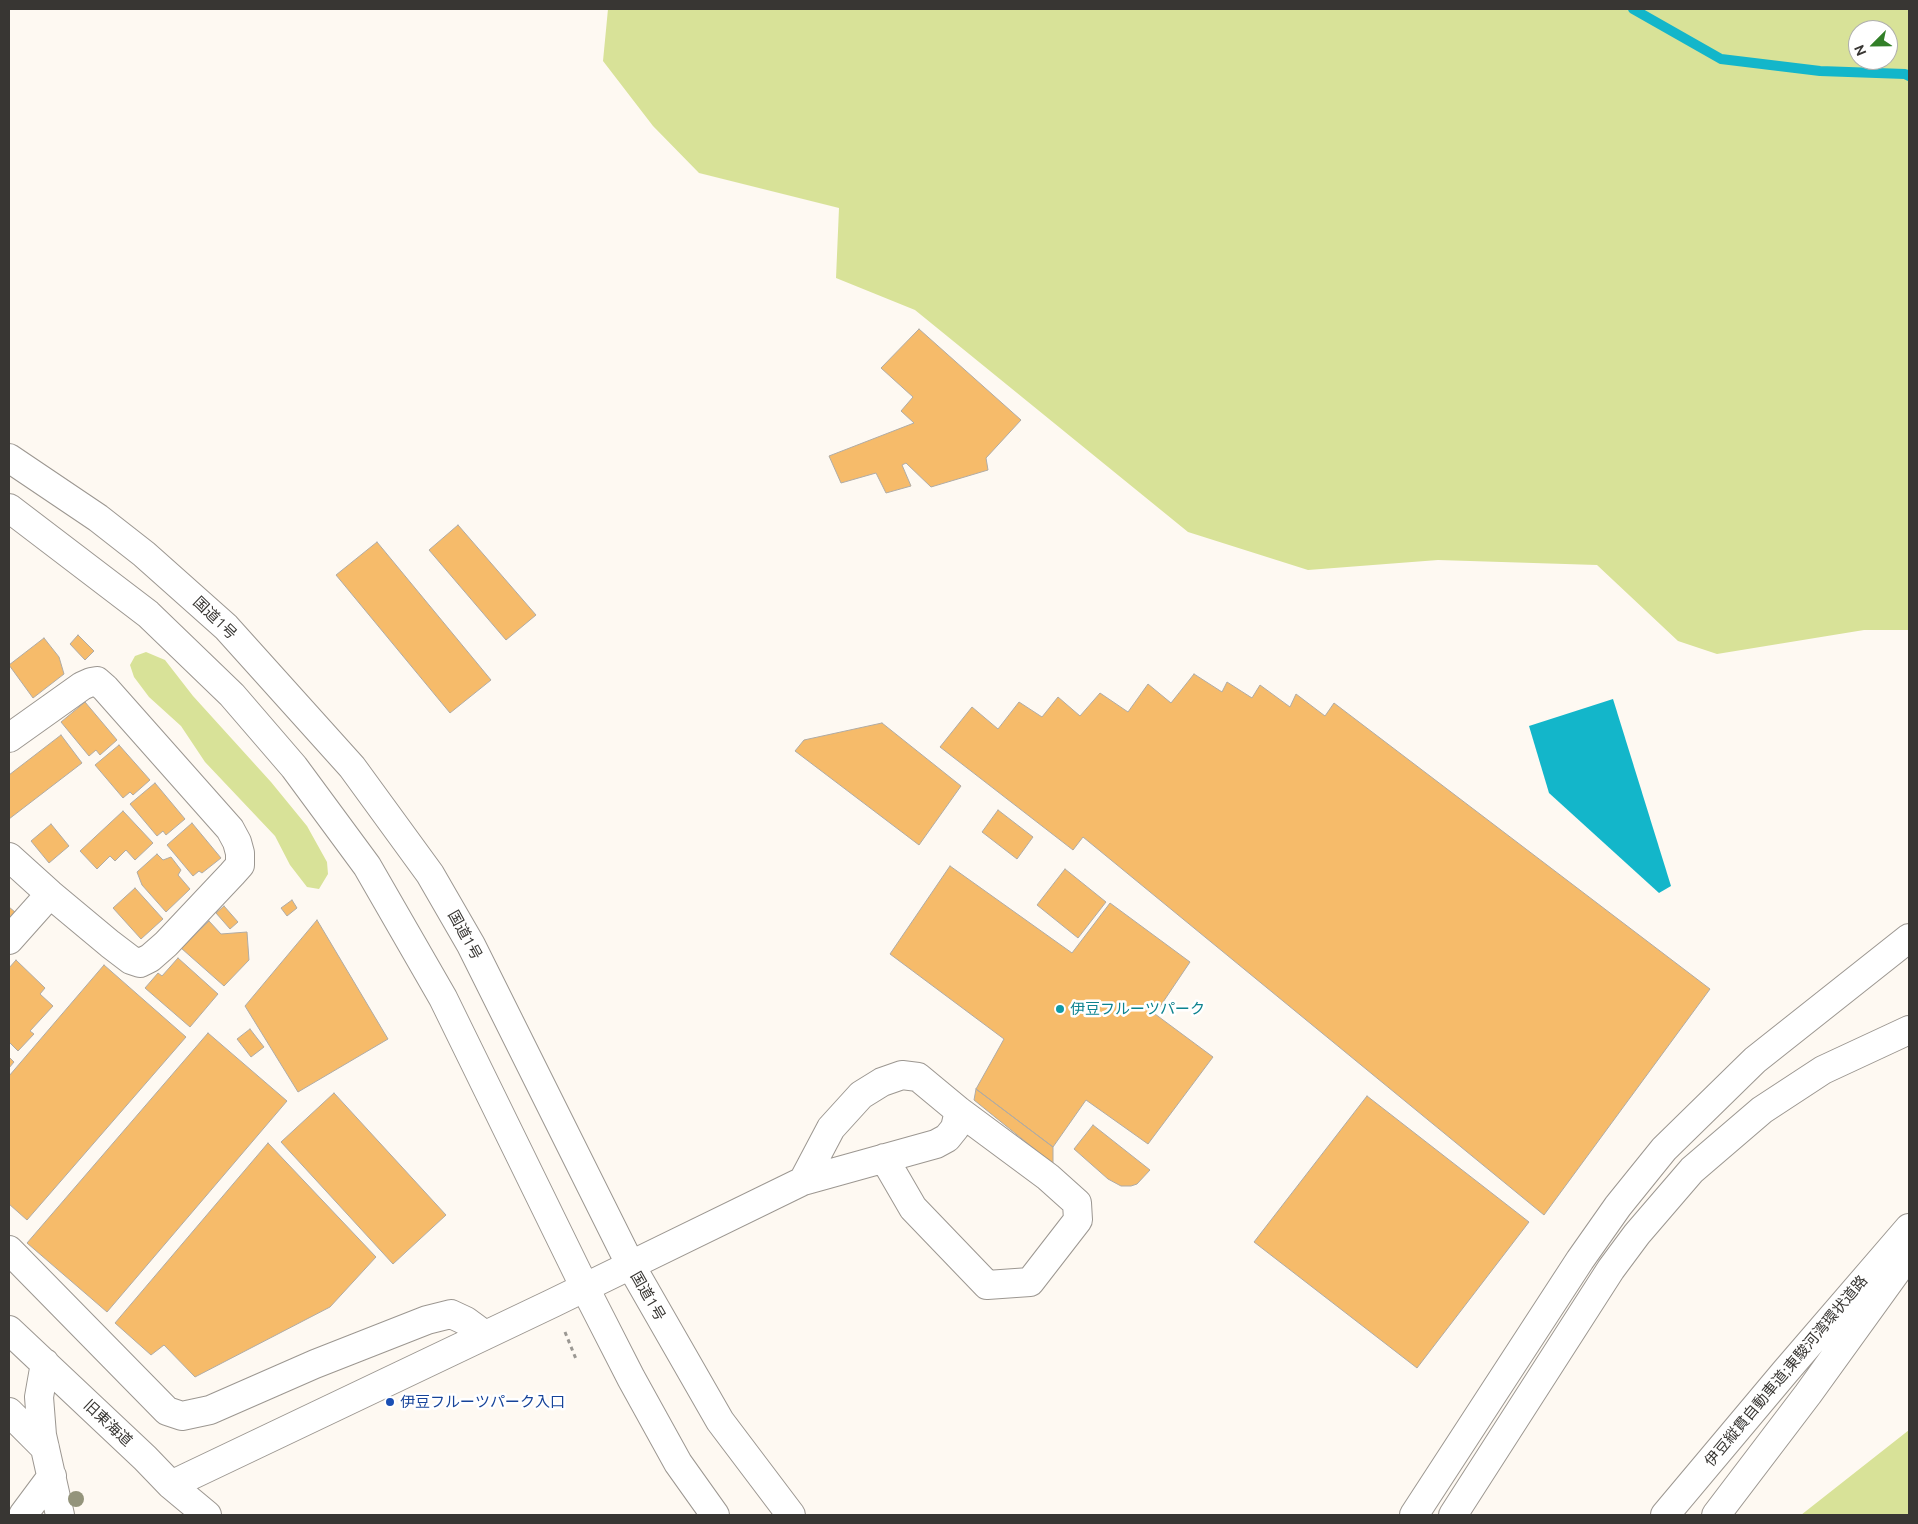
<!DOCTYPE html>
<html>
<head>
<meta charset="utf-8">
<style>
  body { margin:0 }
  #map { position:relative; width:1918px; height:1524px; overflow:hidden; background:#fef9f2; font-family:Ubuntu,sans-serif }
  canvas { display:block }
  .frame { position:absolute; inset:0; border:10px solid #383633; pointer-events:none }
  .north { position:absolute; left:1848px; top:20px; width:50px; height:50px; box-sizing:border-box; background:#fff; border:1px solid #afafad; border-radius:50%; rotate:247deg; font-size:14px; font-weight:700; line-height:20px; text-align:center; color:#383633 }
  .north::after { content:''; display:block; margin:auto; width:18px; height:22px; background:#327f28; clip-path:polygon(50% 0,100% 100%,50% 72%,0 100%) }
</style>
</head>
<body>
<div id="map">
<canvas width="1918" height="1524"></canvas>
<div class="frame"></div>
<div class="north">N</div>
</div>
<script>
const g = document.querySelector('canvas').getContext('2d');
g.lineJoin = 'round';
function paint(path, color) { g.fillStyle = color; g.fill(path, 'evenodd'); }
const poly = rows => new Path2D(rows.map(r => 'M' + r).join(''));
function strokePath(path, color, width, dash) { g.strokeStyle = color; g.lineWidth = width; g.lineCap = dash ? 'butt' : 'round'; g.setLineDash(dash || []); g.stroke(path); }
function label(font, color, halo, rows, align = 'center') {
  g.font = font + ' Ubuntu,"Noto Sans JP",sans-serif'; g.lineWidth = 5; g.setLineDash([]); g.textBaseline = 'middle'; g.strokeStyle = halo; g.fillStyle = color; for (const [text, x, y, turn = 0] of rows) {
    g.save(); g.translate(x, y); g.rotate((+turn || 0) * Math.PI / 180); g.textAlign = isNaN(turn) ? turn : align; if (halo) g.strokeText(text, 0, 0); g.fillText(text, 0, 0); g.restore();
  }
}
const green = poly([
  [608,9,1909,9,1909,630,1864,630,1717,654,1678,641,1597,565,1438,560,1308,570,1188,532,915,310,836,278,839,208,699,173,653,126,603,61],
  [1858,30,1888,30,1888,60,1858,60],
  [146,652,165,660,193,696,271,782,307,826,327,862,328,874,319,889,307,887,290,865,275,836,205,762,181,726,149,697,134,677,130,665,135,656],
  [1909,1430,1909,1515,1801,1515]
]);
const water = poly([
  [1613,699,1671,886,1659,893,1549,793,1529,726]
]);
const stream = poly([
  [1633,9,1721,59,1820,71,1905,74,1909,76]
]);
const building = poly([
  [919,329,1021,420,986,458,988,470,931,487,906,463,902,465,911,486,886,493,876,473,841,483,829,456,914,423,901,411,913,397,881,368,919,329],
  [458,525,536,615,506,640,429,550,458,525],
  [377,542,491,680,450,713,336,575,377,542],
  [78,635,94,651,85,660,70,644,78,635],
  [44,638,59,657,64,674,33,698,9,665,44,638],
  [1194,674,1222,692,1227,682,1252,698,1260,685,1290,707,1296,694,1325,716,1334,703,1710,989,1544,1215,1083,837,1073,850,940,747,972,707,998,729,1019,702,1042,717,1058,697,1080,716,1100,693,1128,712,1148,684,1171,703,1194,674],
  [85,702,117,740,100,755,96,750,89,756,61,722,85,702],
  [882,723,961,786,919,845,795,751,804,740,882,723],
  [61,735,82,763,9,819,9,775,61,735],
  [119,745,150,780,133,795,130,792,123,798,95,765,119,745],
  [155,783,185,819,166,835,163,831,157,836,130,804,155,783],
  [998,810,1033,837,1017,859,982,832,998,810],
  [123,811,153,843,135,860,126,850,115,861,110,856,97,869,80,851,123,811],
  [192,823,221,858,202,873,199,871,193,876,167,845,192,823],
  [51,824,69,846,49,863,31,841,51,824],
  [157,854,163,860,171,857,181,870,178,875,190,889,166,912,142,885,137,872,157,854],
  [950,866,1072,953,1110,903,1190,962,1155,1014,1213,1057,1148,1144,1086,1100,1053,1147,976,1089,1004,1039,890,954,950,866],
  [1065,869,1106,902,1078,938,1037,905,1065,869],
  [135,888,163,919,141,939,113,908,135,888],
  [292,900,297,908,287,916,281,908,292,900],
  [224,906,238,922,230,929,216,913,224,906],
  [9,907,15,912,9,918,9,907],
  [317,920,388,1039,298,1092,245,1006,317,920],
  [209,921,221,934,247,932,249,960,224,986,181,948,209,921],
  [178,958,218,994,190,1027,145,988,158,973,162,976,178,958],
  [16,960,45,988,40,994,53,1006,30,1031,34,1034,18,1051,9,1042,9,968,16,960],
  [104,965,186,1037,27,1220,9,1204,9,1076,104,965],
  [250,1029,264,1047,251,1057,237,1039,250,1029],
  [208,1033,287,1101,107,1312,27,1243,208,1033],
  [9,1057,14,1062,9,1068,9,1057],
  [976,1089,1053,1147,1053,1164,974,1100,976,1089],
  [334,1093,446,1215,393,1264,281,1142,334,1093],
  [1367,1096,1529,1222,1417,1368,1254,1242,1367,1096],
  [1093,1125,1150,1170,1137,1184,1131,1186,1121,1186,1108,1179,1074,1149,1093,1125],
  [268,1143,376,1257,330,1307,195,1377,164,1345,151,1355,115,1323,268,1143]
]);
const path = poly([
  [565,1332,576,1359]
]);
const minor = poly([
  [9,738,82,686,91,682,97,681,105,688,230,829,237,842,240,853,240,865,232,874,166,944,150,958,140,963,131,960,110,944,50,894,9,857],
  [9,940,50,894],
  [803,1181,831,1128,861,1095,882,1082,902,1075,918,1077,959,1111,1048,1177,1077,1203,1078,1220,1030,1282,987,1285,913,1208,884,1158],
  [9,1250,167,1411,182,1416,210,1410,315,1364,427,1320,451,1314,466,1321,485,1335],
  [9,1330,145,1458,171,1485,207,1515],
  [45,1363,39,1397,42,1435,60,1515],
  [9,1412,45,1448],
  [171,1485,553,1303,803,1181,936,1144,947,1138,955,1128,959,1111],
  [23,1515,52,1476]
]);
const highway = poly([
  [9,458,98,518,144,554,226,627,352,767,430,874,471,945,630,1264,720,1421,791,1515],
  [9,508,148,614,232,695,294,767,367,866,443,998,585,1288,631,1378,678,1463,715,1515],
  [1414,1515,1580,1260,1618,1206,1664,1149,1755,1060,1909,938],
  [1453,1515,1611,1269,1637,1234,1692,1170,1762,1110,1823,1070,1909,1030],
  [1665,1515,1785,1372,1909,1228],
  [1716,1515,1808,1394,1909,1254]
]);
const trees = [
  [76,1499]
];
const markers = [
  [1060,1009,5,"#0f9aa8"],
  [390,1402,5,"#1a4fb4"]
];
const streetNames = [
  ["国道1号",215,618,44],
  ["国道1号",465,935,61],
  ["国道1号",648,1296,60],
  ["伊豆縦貫自動車道;東駿河湾環状道路",1786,1371,-50],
  ["旧東海道",108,1423,43]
];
const cultureNames = [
  ["伊豆フルーツパーク",1070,1009]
];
const transitNames = [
  ["伊豆フルーツパーク入口",400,1402]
];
paint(green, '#d8e298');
paint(water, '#13b6ca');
strokePath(stream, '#13b6ca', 10);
paint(building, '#f6bb6a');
strokePath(building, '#b0aba4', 1);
strokePath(minor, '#9c9791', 30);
strokePath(highway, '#9c9791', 30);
strokePath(path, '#9b9893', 3, [4, 4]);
strokePath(minor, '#fff', 28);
strokePath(highway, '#fff', 28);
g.fillStyle = '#94947b';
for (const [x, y] of trees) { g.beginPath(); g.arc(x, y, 8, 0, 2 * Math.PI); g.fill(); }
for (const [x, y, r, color] of markers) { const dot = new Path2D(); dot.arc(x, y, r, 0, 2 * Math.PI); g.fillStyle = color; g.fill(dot); strokePath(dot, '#fff', 2); }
label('15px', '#383633', '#fff', streetNames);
label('15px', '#0d838f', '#fff', cultureNames, 'left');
label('15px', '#164399', '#fff', transitNames, 'left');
</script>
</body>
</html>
